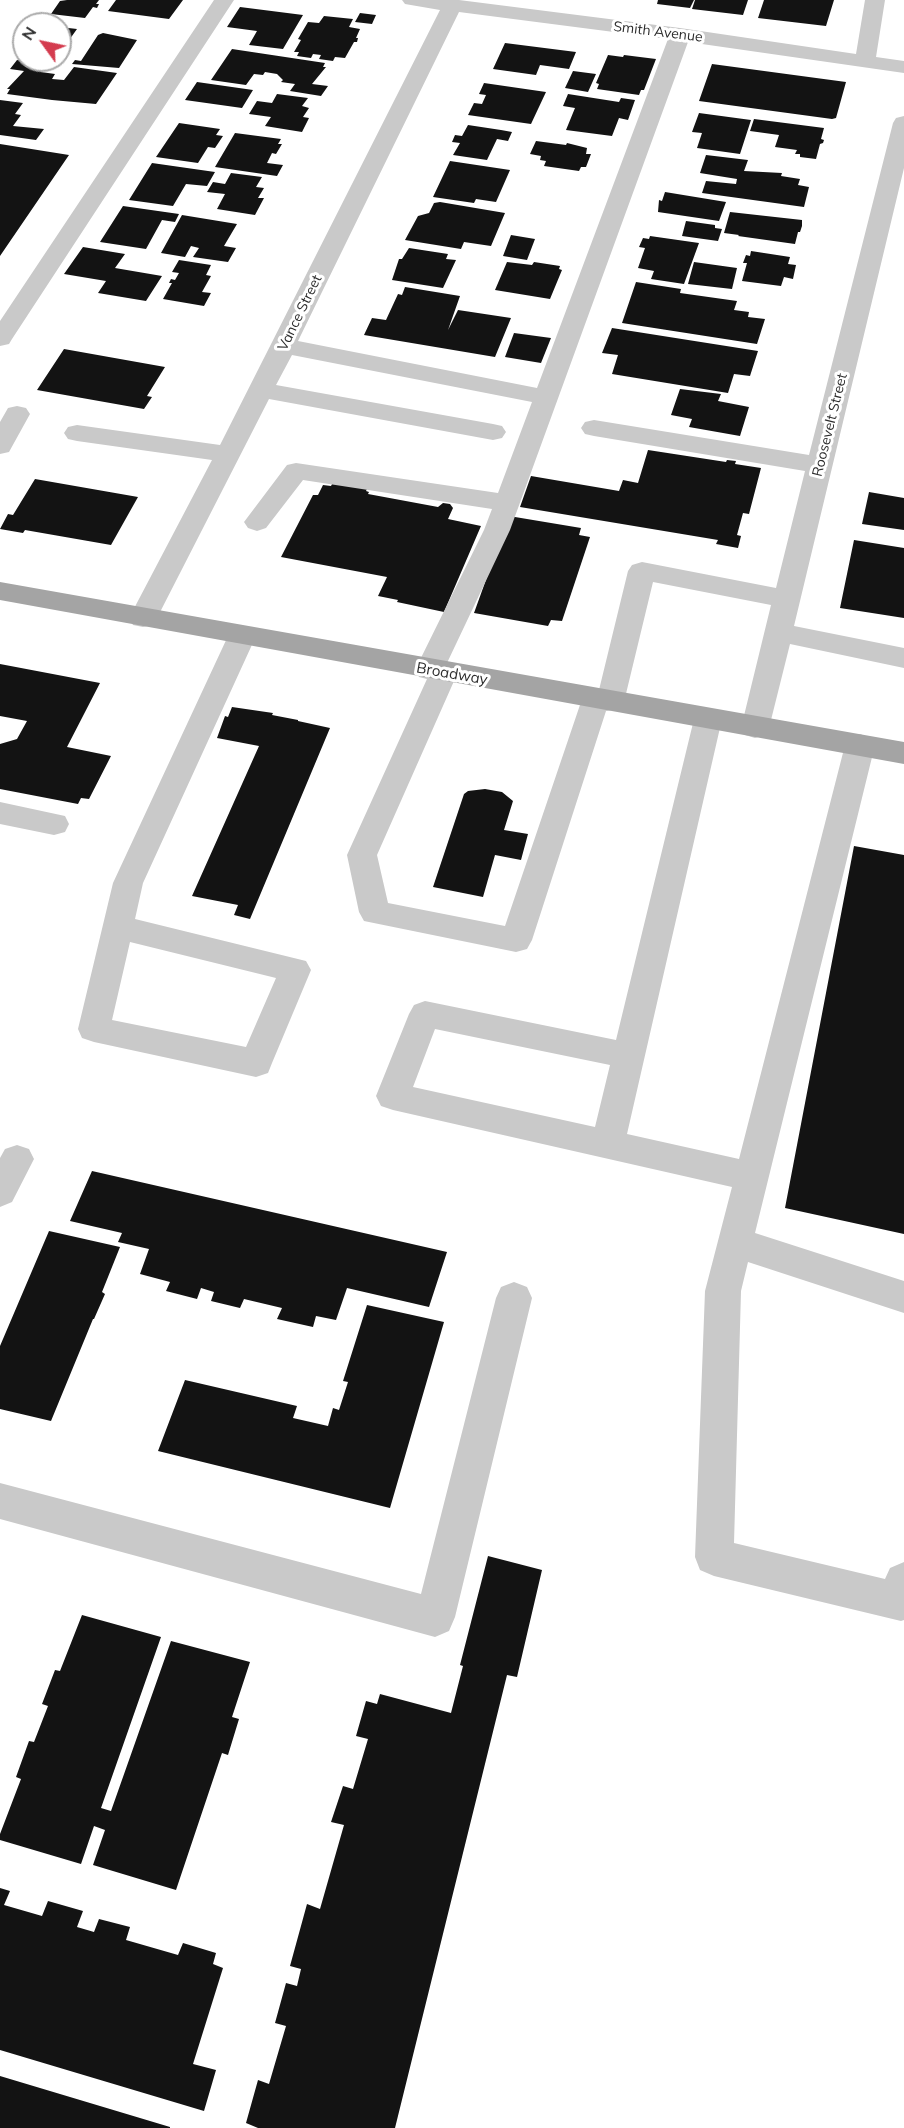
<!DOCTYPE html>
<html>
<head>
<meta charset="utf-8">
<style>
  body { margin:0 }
  #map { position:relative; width:904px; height:2128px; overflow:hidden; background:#fff; font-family:Mulish,sans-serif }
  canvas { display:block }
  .north { position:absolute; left:12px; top:12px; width:60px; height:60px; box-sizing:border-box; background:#fff; border:2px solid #ababab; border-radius:50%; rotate:303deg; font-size:16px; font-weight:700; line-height:24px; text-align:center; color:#2c2c2c }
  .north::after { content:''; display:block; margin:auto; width:21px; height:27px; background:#d43c4f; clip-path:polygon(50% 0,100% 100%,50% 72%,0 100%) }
</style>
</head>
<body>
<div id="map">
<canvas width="904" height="2128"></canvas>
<div class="north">N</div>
</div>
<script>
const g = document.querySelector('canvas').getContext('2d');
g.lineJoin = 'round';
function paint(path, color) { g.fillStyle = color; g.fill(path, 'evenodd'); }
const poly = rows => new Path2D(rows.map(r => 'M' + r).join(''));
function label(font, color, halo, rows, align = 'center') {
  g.font = font + ' Mulish,sans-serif'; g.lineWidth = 6; g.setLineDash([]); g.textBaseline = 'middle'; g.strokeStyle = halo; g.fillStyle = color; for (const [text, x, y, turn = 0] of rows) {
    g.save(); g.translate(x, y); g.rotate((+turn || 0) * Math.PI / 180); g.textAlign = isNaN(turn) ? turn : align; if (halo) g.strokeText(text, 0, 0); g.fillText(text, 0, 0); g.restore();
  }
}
const building = poly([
  [67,0,99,0,96,4,99,4,97,8,93,7,85,18,51,14,60,1],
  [116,0,183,0,169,19,108,11],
  [658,0,694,0,690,8,657,4],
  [695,0,748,0,743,15,692,9],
  [764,0,834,0,826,26,758,18],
  [240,7,303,15,283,49,249,45,257,31,227,27],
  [360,13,376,15,372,24,355,22],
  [324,16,353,19,349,27,360,29,356,38,358,38,357,42,354,42,345,58,335,57,333,61,319,59,321,55,313,54,311,58,297,56,299,52,294,52,301,40,298,39,308,22,319,23],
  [60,27,77,29,62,50,68,51,60,62],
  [103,33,137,40,119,68,72,64,75,60,81,61,98,35],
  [505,43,576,52,569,69,540,65,536,75,493,69],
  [232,49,325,63,323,67,326,67,312,84,328,86,321,96,290,91,295,84,281,82,283,80,277,74,265,72,263,75,254,74,246,85,211,80],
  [608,55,623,57,624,55,656,59,644,90,641,90,639,95,597,89,599,84,596,83],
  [17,60,47,64,41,72,55,74,52,79,64,80,74,67,117,73,96,104,52,100,7,94,10,89,7,89,24,71,10,69],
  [712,64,846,82,836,118,832,119,699,101],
  [573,71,596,74,588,92,565,88],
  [197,82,253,90,242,108,185,100],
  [484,83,546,92,531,124,468,115,474,103,482,104,486,95,479,94],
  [277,94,308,98,302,106,309,108,303,117,309,118,302,132,265,126,271,117,249,114,257,101,272,103],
  [568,94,619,102,621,98,635,100,628,120,619,118,612,136,566,130,575,108,563,106],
  [0,100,23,103,15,114,21,115,13,126,44,129,36,140,0,135],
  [699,113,751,120,740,154,697,148,702,133,692,132],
  [754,119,824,128,821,139,824,140,823,143,820,144,816,159,800,157,800,154,795,154,797,150,775,147,779,135,750,131],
  [179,123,220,129,216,135,223,136,215,148,208,147,198,163,156,157],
  [468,125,501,130,512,132,508,141,497,139,487,160,453,155,460,143,452,142,455,135,462,136],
  [235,133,281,139,278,144,282,144,276,154,272,153,267,163,283,165,277,176,215,167],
  [536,141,566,145,567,143,587,148,586,154,591,154,586,167,581,167,579,171,544,166,546,161,540,160,541,156,530,154],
  [0,144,69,155,0,256],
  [706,155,748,160,744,171,782,173,781,176,800,179,798,185,809,187,804,207,702,193,706,181,736,184,737,179,700,173],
  [450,161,510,170,496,202,476,199,474,203,433,197],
  [152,163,215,172,207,186,186,184,173,206,129,200],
  [231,173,262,177,256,187,264,188,258,198,264,198,255,215,217,209,225,194,207,192,213,182,225,184],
  [665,192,726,202,719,221,658,212,659,200,662,201],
  [440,202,505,213,491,246,464,242,461,249,405,240,418,216,429,213,434,203],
  [123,206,179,214,175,222,162,220,146,249,100,242],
  [730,212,802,220,802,226,800,232,798,232,795,244,738,236,739,235,724,233],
  [182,215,237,224,224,246,236,248,228,262,193,257,199,248,191,246,185,257,161,253],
  [686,221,715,225,715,228,722,229,718,241,682,236],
  [511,235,535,239,527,260,503,256],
  [650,236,699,243,684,284,651,279,654,271,638,268,645,248,639,247,643,238,649,239],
  [83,247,125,254,115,268,162,276,146,301,98,293,106,281,64,274],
  [409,248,448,254,446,259,456,260,443,288,392,280,399,259,402,259],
  [751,251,790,257,788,264,796,265,793,279,784,277,781,286,742,281,747,263,743,263,746,255,750,256],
  [179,260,211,265,206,275,211,276,202,292,211,293,204,306,163,299,172,283,169,283,171,279,175,280,179,273,172,272],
  [507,262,532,265,534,262,560,266,559,269,562,270,550,299,495,290],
  [694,262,737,268,732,289,688,284],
  [636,282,681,289,680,293,737,301,734,310,749,312,748,317,765,319,757,344,622,323],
  [405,287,460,296,448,330,458,310,511,318,495,357,364,335,372,318,386,320,398,294,402,295],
  [612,328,758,351,750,376,734,374,728,393,612,374,618,355,602,353],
  [514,333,551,338,541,363,505,357],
  [64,349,165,367,147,396,152,397,144,409,37,390],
  [680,389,721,394,718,401,749,407,740,436,689,427,692,419,671,415],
  [648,450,726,462,727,460,736,461,735,464,761,468,749,514,743,513,737,535,741,536,738,548,716,544,718,540,520,507,531,476,619,491,623,480,638,483],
  [35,479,138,497,111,545,25,530,23,533,0,529,8,514,13,515],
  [334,480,368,487,366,491,369,492,368,494,438,507,443,503,450,504,453,508,448,519,481,526,444,612,397,602,398,600,378,596,387,577,281,557,313,495,318,495,323,485,331,486],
  [869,492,904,498,904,530,862,524],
  [509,516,581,528,579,535,590,537,562,621,551,620,548,626,474,613],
  [854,540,904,548,904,618,840,608],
  [0,664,100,683,67,747,111,756,89,799,81,798,78,804,0,789,0,744,17,739,27,721,0,716],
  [232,707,273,713,272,715,298,720,298,721,330,728,250,919,234,915,238,905,192,896,259,746,217,738,225,716,228,717],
  [485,789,502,792,513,801,504,830,528,834,521,860,495,855,483,897,433,887,464,794,468,791],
  [854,846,904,855,904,1234,785,1208],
  [92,1171,447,1252,429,1307,347,1288,336,1320,316,1316,313,1327,277,1319,282,1308,244,1299,240,1308,211,1301,214,1292,201,1288,197,1299,166,1291,170,1282,140,1274,149,1249,118,1242,122,1233,70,1221],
  [49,1231,120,1247,102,1292,105,1294,94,1319,93,1319,51,1421,0,1409,0,1346],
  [367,1305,444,1322,390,1508,158,1451,185,1380,297,1406,293,1418,328,1426,333,1408,339,1410,348,1382,343,1381],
  [488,1556,542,1570,517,1677,507,1675,395,2128,258,2128,246,2123,258,2080,269,2084,286,2026,275,2023,286,1983,297,1986,301,1969,290,1966,307,1904,320,1909,344,1825,331,1822,343,1786,353,1789,368,1739,356,1736,366,1701,377,1704,380,1694,451,1713,463,1666,460,1665],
  [82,1615,161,1637,101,1808,111,1811,171,1641,250,1662,232,1717,239,1719,228,1755,222,1753,176,1890,93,1865,105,1830,94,1826,81,1864,0,1840,0,1834,21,1779,16,1777,29,1741,34,1742,48,1706,42,1704,55,1670,60,1671],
  [0,1888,10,1891,4,1905,42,1916,48,1901,83,1911,77,1927,94,1932,99,1919,130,1927,126,1940,178,1955,183,1943,216,1953,213,1964,223,1968,193,2064,216,2070,204,2111,0,2050],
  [0,2076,170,2127,170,2128,0,2128]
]);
const minor = poly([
  [214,0,234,0,12,339,9,344,0,346,0,321,214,0],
  [402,0,459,0,680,28,856,54,865,0,885,0,876,57,904,61,904,73,688,42,510,530,447,663,454,665,458,672,377,855,388,903,505,926,582,699,586,692,599,690,628,571,632,565,642,562,776,588,805,471,594,436,585,434,581,428,585,422,594,420,809,455,893,123,896,118,904,116,904,168,794,626,904,648,904,668,790,644,769,728,765,735,755,738,745,735,741,728,771,605,653,582,624,702,620,709,606,711,532,940,527,949,516,952,364,921,359,912,347,855,427,679,419,677,415,670,484,530,492,509,303,480,266,528,257,531,248,528,244,522,287,465,296,463,498,493,532,402,292,355,276,385,493,424,502,426,506,432,502,438,493,440,269,399,157,618,153,625,143,627,133,625,129,618,212,460,77,441,68,439,64,433,68,427,77,425,220,445,440,10,405,4,402,0],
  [459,12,668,39,537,388,298,341,459,12],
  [17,406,26,408,30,414,9,452,0,454,0,422,8,408,17,406],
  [242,626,252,629,256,636,143,883,135,919,306,961,311,970,272,1063,268,1073,256,1077,94,1042,82,1038,78,1029,113,883,228,636,232,629,242,626],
  [130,942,276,978,246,1047,112,1020,130,942],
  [708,709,718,712,722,719,627,1134,739,1159,845,745,850,738,860,734,870,738,875,745,755,1233,904,1281,904,1313,748,1262,741,1291,734,1543,885,1579,890,1568,904,1562,904,1620,901,1621,714,1576,700,1570,695,1557,705,1291,732,1187,393,1110,381,1106,376,1096,409,1014,414,1005,425,1001,616,1040,694,719,698,712,708,709],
  [435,1029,610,1065,595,1127,413,1087,435,1029],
  [0,802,65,816,69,824,65,832,54,835,0,824,0,802],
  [17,1145,29,1149,34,1159,12,1202,0,1207,0,1158,5,1149,17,1145],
  [514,1282,527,1287,532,1298,455,1617,449,1631,435,1637,0,1519,0,1483,421,1594,496,1298,501,1287,514,1282]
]);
const major = poly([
  [0,582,904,742,904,764,0,600,0,582]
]);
const farStreetnames = [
  ["Smith Avenue",658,32,7],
  ["Vance Street",300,313,-64],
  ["Roosevelt Street",830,425,-76]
];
const streetNames = [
  ["Broadway",452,674,10]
];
paint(building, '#131313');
paint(minor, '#c9c9c9');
paint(major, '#a4a4a4');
label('14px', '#2c2c2c', '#fff', farStreetnames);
label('15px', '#2c2c2c', '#fff', streetNames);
</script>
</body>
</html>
